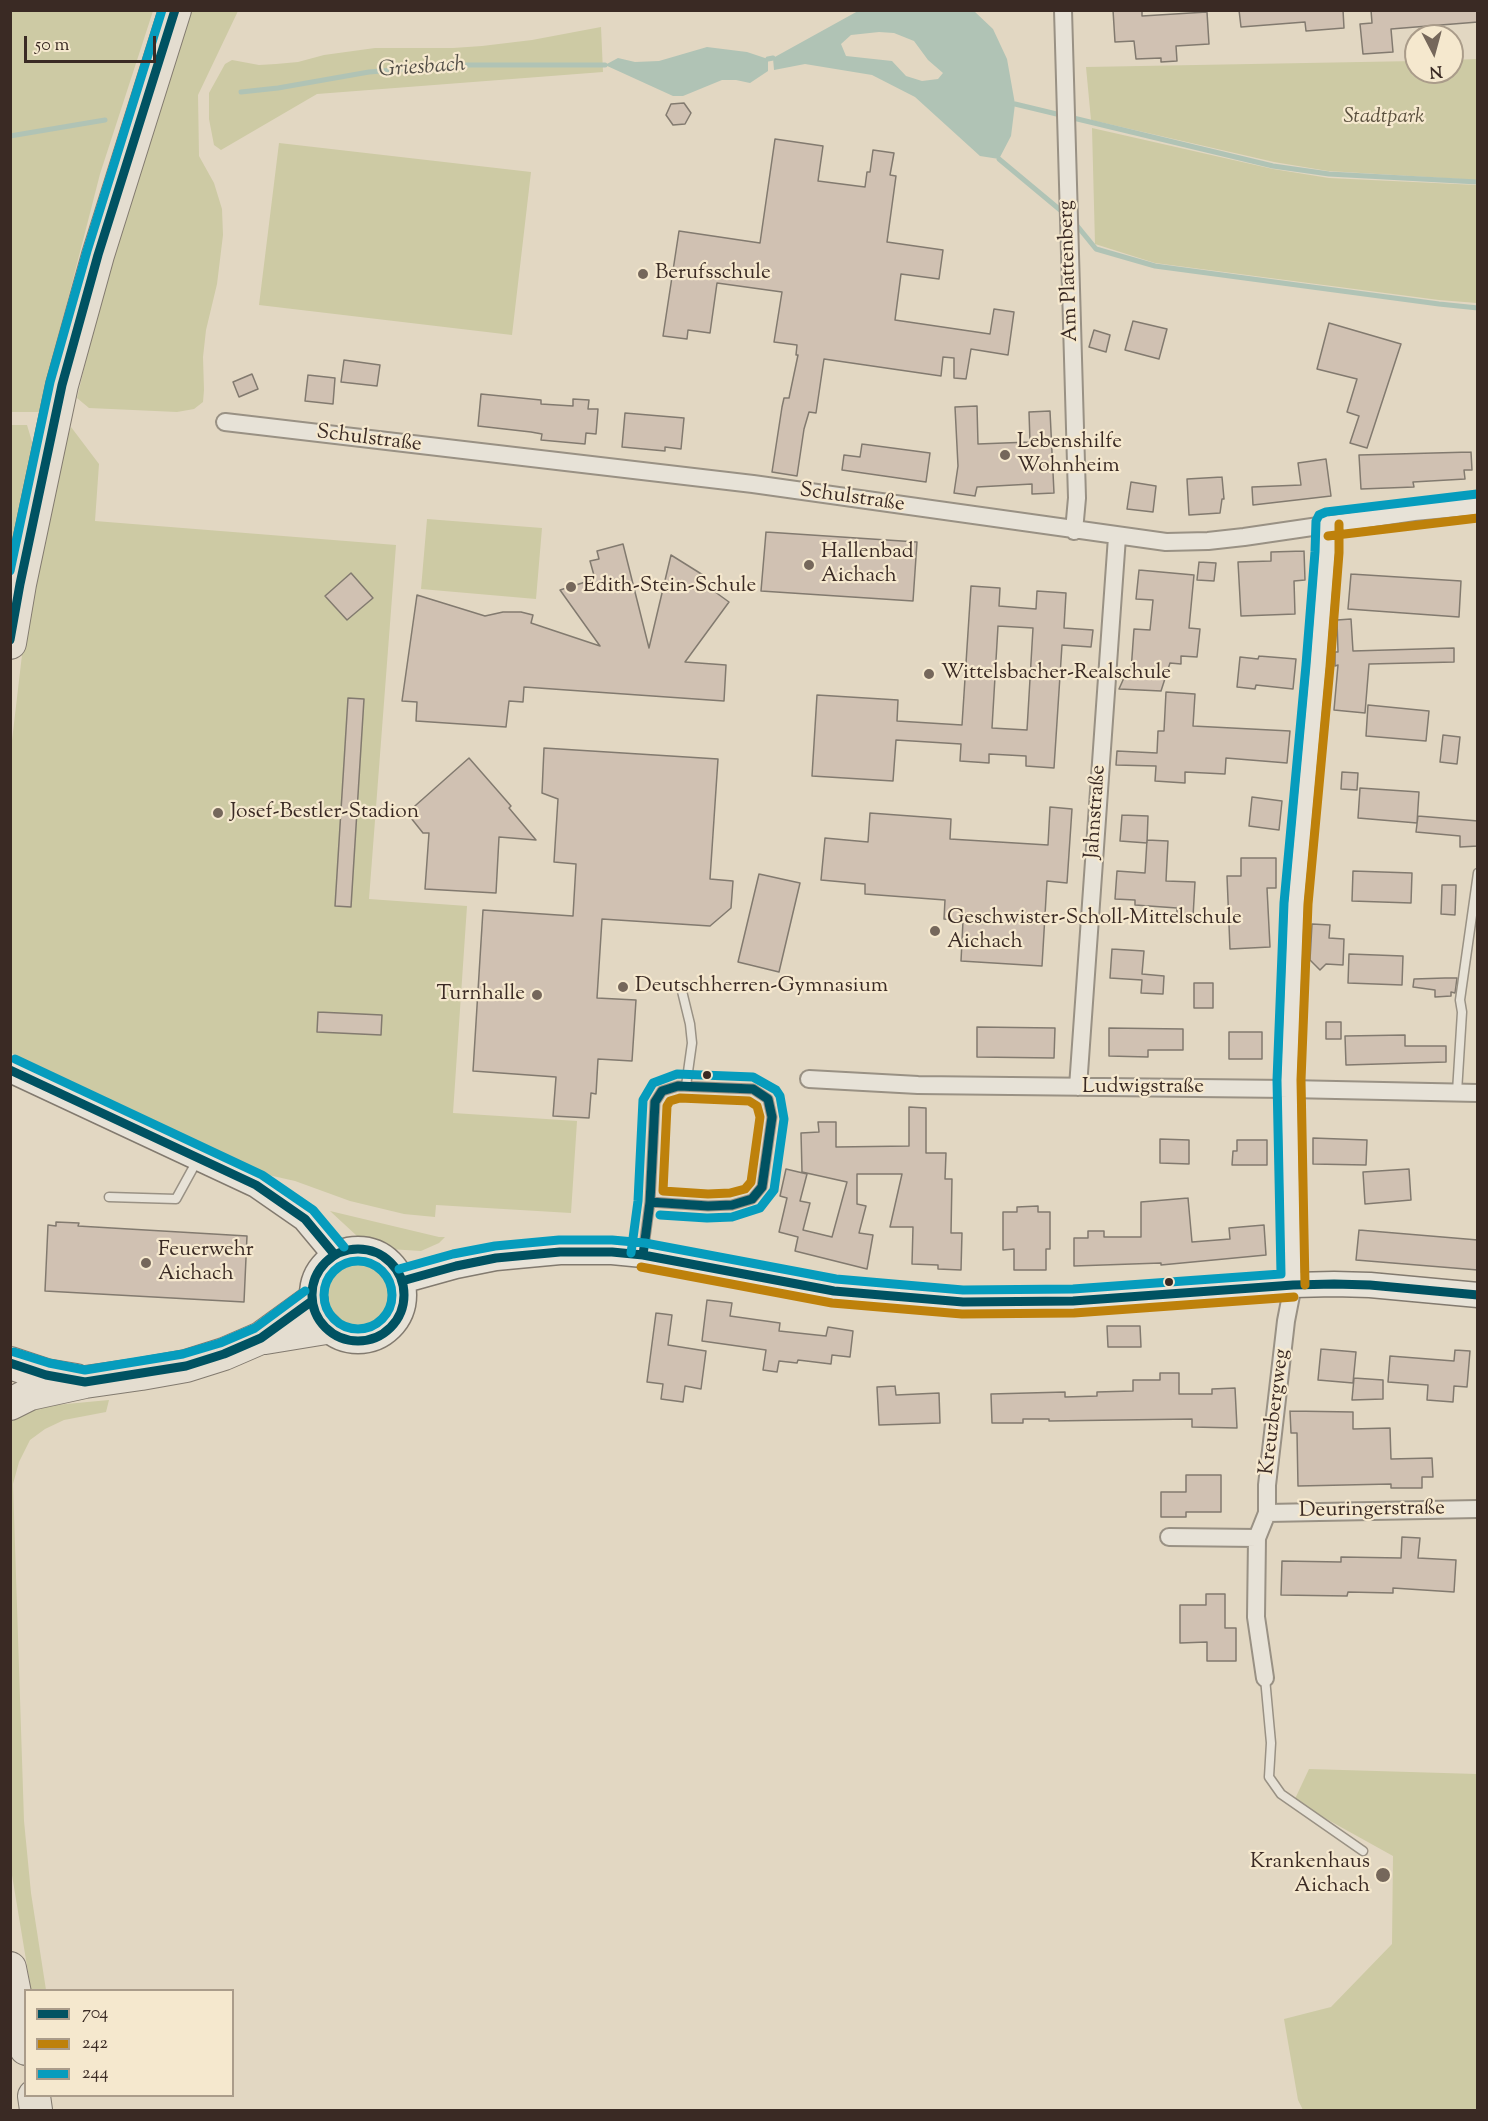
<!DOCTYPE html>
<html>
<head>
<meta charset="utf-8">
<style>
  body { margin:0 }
  #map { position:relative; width:1488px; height:2121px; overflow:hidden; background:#e2d7c2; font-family:"Sorts Mill Goudy",serif }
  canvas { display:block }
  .frame { position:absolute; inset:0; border:12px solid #3a2a24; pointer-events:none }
  .legend { position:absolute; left:24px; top:1989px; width:210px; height:108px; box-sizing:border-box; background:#f5e8ce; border:2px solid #aa9c8a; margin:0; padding:8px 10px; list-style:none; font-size:18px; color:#3a2a24 }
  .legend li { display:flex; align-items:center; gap:12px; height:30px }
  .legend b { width:30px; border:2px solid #aa9c8a }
  .north { position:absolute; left:1404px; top:24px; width:60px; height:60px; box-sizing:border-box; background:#f5e8ce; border:2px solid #aa9c8a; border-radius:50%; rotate:174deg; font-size:16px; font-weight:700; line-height:24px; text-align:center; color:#3a2a24 }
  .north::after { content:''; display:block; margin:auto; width:21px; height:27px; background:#75675b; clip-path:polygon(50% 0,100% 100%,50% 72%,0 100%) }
  .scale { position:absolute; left:24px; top:36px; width:132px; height:27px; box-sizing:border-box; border:3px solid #3a2a24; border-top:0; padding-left:8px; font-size:18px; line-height:21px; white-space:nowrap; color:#3a2a24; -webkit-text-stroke:4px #f5e8ce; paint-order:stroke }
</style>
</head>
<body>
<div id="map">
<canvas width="1488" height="2121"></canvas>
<div class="frame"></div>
<ul class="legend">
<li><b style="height:8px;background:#005262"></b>704</li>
<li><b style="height:8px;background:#be810b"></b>242</li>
<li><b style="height:8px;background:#069cbd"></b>244</li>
</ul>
<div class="north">N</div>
<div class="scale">50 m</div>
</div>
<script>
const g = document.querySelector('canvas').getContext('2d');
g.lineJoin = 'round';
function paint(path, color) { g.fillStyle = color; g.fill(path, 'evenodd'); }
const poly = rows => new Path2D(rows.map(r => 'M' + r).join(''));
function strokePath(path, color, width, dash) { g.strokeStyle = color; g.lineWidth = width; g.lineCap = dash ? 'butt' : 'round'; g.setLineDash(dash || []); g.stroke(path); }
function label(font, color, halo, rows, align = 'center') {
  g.font = font + ' "Sorts Mill Goudy",serif'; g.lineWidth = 4.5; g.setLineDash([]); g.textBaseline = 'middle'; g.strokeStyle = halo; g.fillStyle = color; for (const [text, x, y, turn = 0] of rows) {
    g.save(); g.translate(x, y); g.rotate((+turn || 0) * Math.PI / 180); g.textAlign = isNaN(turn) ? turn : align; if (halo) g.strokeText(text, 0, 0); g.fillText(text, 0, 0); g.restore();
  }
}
const green = poly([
  [10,11,153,11,100,174,39,412,11,412],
  [185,11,238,11,198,95,199,156,214,183,222,209,223,235,217,284,206,330,203,357,204,390,203,402,194,409,177,412,89,408,77,398,124,201],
  [601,27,603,72,317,94,221,150,214,145,209,119,209,93,225,64,232,60,259,65,276,64,298,62,324,55,375,48,453,48,482,46,532,40],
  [1477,59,1477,180,1328,171,1274,162,1091,120,1086,67,1416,61,1416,72,1452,72,1452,60],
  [1092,128,1273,169,1329,178,1477,185,1477,303,1439,300,1155,263,1095,244],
  [279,143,531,172,512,335,259,305],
  [11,425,27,425,33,445,11,554],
  [71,427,99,464,95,521,396,545,369,899,467,906,453,1113,577,1121,571,1213,436,1205,435,1217,404,1214,350,1201,295,1181,255,1172,11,1053,11,749,29,595,56,465],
  [427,519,542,528,536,599,421,589],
  [330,1211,439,1237,445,1237,439,1243,421,1251,389,1249,357,1236],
  '324 1296a34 34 0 1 1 68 0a34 34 0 1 1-68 0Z',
  [109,1400,106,1412,64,1420,45,1429,30,1440,19,1462,13,1484,24,1821,31,1893,46,1990,31,1990,10,1863,10,1422,14,1418,34,1407],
  [1309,1769,1477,1774,1477,2110,1303,2110,1298,2100,1284,2019,1331,2007,1392,1944,1393,1856,1294,1801]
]);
const water = poly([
  [858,11,974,11,993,29,1007,59,1015,104,1011,136,999,159,980,156,915,97,872,75,805,64,774,70,773,58],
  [879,32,894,33,914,41,928,60,943,73,938,79,922,81,906,76,892,61,846,56,841,44,851,35],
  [707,47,747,52,768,59,768,71,750,83,736,80,722,80,683,96,673,96,605,65,618,58,635,62,659,61]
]);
const stream = poly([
  [768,59,773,58],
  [241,92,278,88,369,72,454,65,605,65],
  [1015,104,1273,166,1329,174,1478,182],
  [10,136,105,120],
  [999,159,1065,214],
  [1074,222,1096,249,1155,266,1439,304,1478,308]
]);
const building = poly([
  [1113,10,1142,10,1142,16,1207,12,1209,44,1176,46,1177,61,1161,62,1161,58,1136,59,1134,41,1115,42,1113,10],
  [1239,10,1343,10,1344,28,1306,31,1305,22,1241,27,1239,10],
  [1371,10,1478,10,1478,22,1391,29,1393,52,1363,54,1360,24,1372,23,1371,10],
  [684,103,691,113,685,124,673,125,666,115,671,104,684,103],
  [775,139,823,146,818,181,865,187,867,172,870,172,873,150,894,153,890,175,896,176,887,242,943,250,939,279,901,274,895,320,990,334,994,309,1014,312,1008,355,971,349,966,379,954,378,954,358,943,357,941,376,824,359,816,413,809,412,804,429,797,476,772,472,782,407,784,398,789,398,798,355,796,355,797,345,774,342,782,292,717,283,710,333,688,330,687,339,663,336,679,231,760,243,775,139],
  [1133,321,1167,329,1159,359,1125,350,1133,321],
  [1329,323,1401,344,1367,448,1350,443,1359,416,1347,412,1357,379,1317,369,1329,323],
  [1094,330,1110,335,1106,352,1089,347,1094,330],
  [344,360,380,365,377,386,341,382,344,360],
  [252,374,258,389,239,397,233,382,252,374],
  [308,375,335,378,333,404,305,401,308,375],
  [481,394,541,400,541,404,573,406,573,399,589,400,588,409,598,409,596,434,586,433,585,444,541,440,542,434,531,432,478,426,481,394],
  [977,406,978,444,1030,442,1029,412,1050,411,1054,493,1032,494,1032,484,977,487,975,496,954,493,958,466,955,407,977,406],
  [625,413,684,418,681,449,665,447,665,451,622,447,625,413],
  [862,444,930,453,926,482,842,470,844,455,860,457,862,444],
  [1471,452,1472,470,1464,470,1465,479,1413,482,1414,487,1361,489,1359,455,1471,452],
  [1326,459,1331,496,1253,505,1252,487,1301,485,1298,463,1326,459],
  [1222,477,1224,499,1222,499,1220,513,1189,515,1187,479,1222,477],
  [1131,482,1156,486,1153,512,1127,509,1131,482],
  [766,532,917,542,913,601,761,591,766,532],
  [623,544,649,648,671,555,703,575,700,581,729,602,685,662,726,665,724,701,524,687,523,702,509,701,506,727,416,721,417,702,402,701,417,595,485,616,503,612,521,612,533,615,531,623,600,646,560,590,595,579,590,561,599,559,597,551,623,544],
  [1304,551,1305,580,1294,581,1295,614,1241,616,1238,562,1271,561,1271,552,1304,551],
  [1199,562,1216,563,1214,581,1197,580,1199,562],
  [1139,570,1194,575,1189,628,1200,629,1197,657,1181,656,1181,664,1170,663,1161,691,1119,689,1127,671,1131,671,1134,629,1150,630,1153,600,1136,599,1139,570],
  [351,573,373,598,347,620,325,596,351,573],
  [1351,574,1461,581,1459,617,1348,609,1351,574],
  [971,586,1000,588,999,606,1036,609,1037,591,1066,593,1064,628,1093,630,1091,647,1062,645,1054,768,1026,766,1026,756,989,754,989,763,960,761,961,744,896,740,893,781,812,776,817,695,898,700,897,721,962,725,971,586],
  [998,626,1033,628,1027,730,992,728,998,626],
  [1351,619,1353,651,1454,648,1454,662,1369,664,1365,713,1334,710,1338,665,1335,666,1335,652,1338,652,1337,620,1351,619],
  [1259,656,1296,659,1293,689,1256,685,1255,689,1237,687,1240,657,1258,659,1259,656],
  [1166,692,1195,694,1193,726,1290,731,1287,763,1226,758,1225,774,1185,772,1185,783,1155,781,1156,766,1116,765,1117,751,1157,753,1158,731,1164,731,1166,692],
  [348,698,364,699,351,907,335,906,348,698],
  [1368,705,1429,711,1426,741,1366,736,1368,705],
  [1443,735,1460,737,1457,764,1440,762,1443,735],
  [544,748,718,759,710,879,733,881,731,908,710,926,602,919,597,998,636,1000,632,1061,598,1059,596,1094,591,1093,589,1118,553,1116,556,1077,473,1071,483,910,573,916,576,864,554,862,558,799,542,793,544,748],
  [469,758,511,806,509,808,536,840,499,837,496,893,425,889,429,833,423,833,407,813,469,758],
  [1342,772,1358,773,1357,790,1341,789,1342,772],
  [1360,788,1419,792,1417,823,1358,818,1360,788],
  [1252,797,1282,801,1279,830,1249,826,1252,797],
  [1050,807,1072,809,1067,883,1047,881,1042,966,961,961,963,921,944,919,945,900,865,894,865,884,821,880,825,838,868,842,870,813,951,819,950,839,1048,845,1050,807],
  [1122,815,1148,816,1147,843,1120,841,1122,815],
  [1418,816,1478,821,1478,846,1460,847,1460,836,1416,832,1418,816],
  [1147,840,1168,841,1166,881,1195,882,1193,917,1177,916,1177,908,1135,905,1135,900,1115,899,1117,871,1145,873,1147,840],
  [1241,858,1276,858,1276,888,1267,888,1270,947,1230,949,1227,876,1241,876,1241,858],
  [1353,871,1412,873,1411,903,1352,901,1353,871],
  [759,874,800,883,779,972,738,962,759,874],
  [1442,885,1456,885,1455,915,1441,914,1442,885],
  [1312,924,1330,925,1329,938,1344,939,1343,965,1326,964,1320,970,1310,960,1312,924],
  [1112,949,1144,951,1142,974,1164,976,1163,994,1141,993,1142,980,1110,978,1112,949],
  [1349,954,1403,956,1402,985,1348,983,1349,954],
  [1445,978,1457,978,1455,993,1451,992,1451,996,1435,997,1435,990,1413,987,1414,979,1445,978],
  [1194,983,1213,983,1213,1008,1194,1008,1194,983],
  [318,1012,382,1015,381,1035,317,1032,318,1012],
  [1326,1022,1341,1022,1341,1039,1326,1039,1326,1022],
  [977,1027,1055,1028,1054,1058,977,1057,977,1027],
  [1109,1028,1183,1029,1183,1050,1148,1050,1148,1057,1109,1056,1109,1028],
  [1229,1032,1262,1032,1262,1059,1229,1059,1229,1032],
  [1405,1035,1405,1046,1446,1046,1446,1062,1346,1065,1345,1036,1405,1035],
  [909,1107,926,1108,926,1153,946,1153,945,1179,952,1179,951,1233,962,1233,961,1270,938,1269,938,1265,912,1264,913,1227,890,1227,902,1174,857,1174,857,1204,866,1206,859,1233,873,1235,867,1269,795,1251,798,1237,779,1232,787,1198,780,1196,786,1169,807,1174,800,1201,810,1203,803,1230,832,1237,847,1182,802,1172,801,1133,819,1132,818,1122,836,1122,836,1147,909,1146,909,1107],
  [1313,1138,1367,1140,1366,1165,1313,1164,1313,1138],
  [1160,1139,1189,1140,1189,1164,1160,1163,1160,1139],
  [1237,1140,1267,1140,1267,1165,1232,1165,1233,1151,1237,1151,1237,1140],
  [1409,1169,1411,1200,1365,1204,1363,1172,1409,1169],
  [1188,1198,1192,1242,1230,1239,1229,1228,1264,1225,1266,1255,1161,1265,1161,1263,1074,1266,1074,1238,1088,1238,1088,1231,1104,1231,1104,1237,1141,1237,1141,1202,1188,1198],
  [1038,1206,1038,1212,1050,1212,1050,1249,1046,1249,1046,1270,1014,1270,1014,1249,1003,1250,1003,1212,1017,1212,1017,1207,1038,1206],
  [56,1222,79,1223,78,1226,247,1236,244,1302,45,1291,48,1225,56,1226,56,1222],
  [1359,1230,1478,1240,1478,1270,1356,1260,1359,1230],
  [707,1300,732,1303,730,1316,780,1323,779,1331,826,1336,828,1327,853,1331,850,1357,832,1355,831,1364,798,1360,797,1363,779,1361,777,1372,763,1370,766,1350,702,1341,707,1300],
  [656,1313,672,1315,668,1345,706,1351,701,1389,685,1386,683,1402,661,1399,663,1384,647,1382,656,1313],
  [1107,1326,1140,1326,1141,1347,1108,1347,1107,1326],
  [1321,1349,1356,1352,1353,1383,1318,1380,1321,1349],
  [1455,1350,1470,1351,1467,1387,1454,1386,1453,1402,1427,1400,1428,1385,1388,1382,1390,1356,1454,1361,1455,1350],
  [1160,1373,1179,1373,1179,1394,1212,1394,1212,1389,1235,1388,1237,1428,1192,1427,1192,1419,1049,1421,1049,1419,1023,1419,1023,1423,992,1423,991,1394,1065,1392,1065,1397,1097,1396,1097,1392,1133,1391,1133,1380,1160,1380,1160,1373],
  [1354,1378,1383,1380,1383,1399,1352,1400,1354,1378],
  [895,1386,896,1395,939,1393,940,1423,879,1425,877,1387,895,1386],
  [1290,1411,1353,1412,1353,1429,1390,1428,1391,1459,1432,1458,1433,1477,1422,1477,1422,1488,1391,1488,1391,1484,1298,1486,1297,1433,1291,1433,1290,1411],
  [1186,1475,1221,1475,1221,1512,1186,1512,1186,1517,1161,1517,1161,1492,1186,1492,1186,1475],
  [1402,1537,1420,1538,1418,1558,1456,1560,1454,1592,1393,1588,1393,1593,1348,1592,1347,1596,1281,1595,1282,1561,1341,1562,1341,1557,1401,1558,1402,1537],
  [1206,1594,1225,1594,1225,1628,1236,1628,1236,1661,1207,1661,1207,1642,1180,1643,1180,1605,1206,1605,1206,1594]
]);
const lane = poly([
  [681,987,690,1024,692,1043,686,1086],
  [1457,1092,1462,1012,1460,1000,1478,873],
  [109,1197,176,1199,198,1159],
  [643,1254,650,1202,655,1102,662,1091,678,1086,753,1089,768,1099,772,1117,762,1187,752,1199,732,1205,708,1206,650,1202],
  [1265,1678,1271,1743,1269,1777,1281,1794,1363,1851]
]);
const street = poly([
  [1063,10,1077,498,1074,531],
  [225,422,753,484,1166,542,1208,541,1244,537,1414,512,1478,506],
  [809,1079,918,1085,1289,1089,1478,1093],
  [1078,1087,1117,537],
  [1267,1513,1478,1509],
  [1169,1537,1257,1538],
  [1265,1678,1256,1617,1257,1538,1267,1513,1267,1485,1286,1321,1293,1285,1289,1080,1296,903,1318,666,1327,552,1327,524]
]);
const secondary = poly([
  [10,1070,256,1185,305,1219,335,1255],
  '312 1295a46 46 0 1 1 92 0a46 46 0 1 1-92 0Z',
  [402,1281,456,1266,496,1258,560,1252,612,1252,643,1255,834,1291,891,1297,963,1302,1073,1301,1293,1285,1334,1284,1370,1285,1478,1295]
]);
const highway = poly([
  [10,643,20,584,62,385,98,255,175,10],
  [265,1338,326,1328],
  [10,1363,46,1375,76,1380],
  [10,1404,30,1394,85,1382,141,1374,186,1366,224,1354,261,1338,312,1301],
  [10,1968,26,2049],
  [34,2096,36,2110]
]);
const bus1 = poly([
  [10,640,20,584,62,385,98,255,175,10],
  [10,1070,256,1185,305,1219,335,1255],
  [678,1086,753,1089,768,1099,772,1117,762,1187,752,1199,732,1205,708,1206,650,1202,655,1102,662,1091,678,1086],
  '312 1295a46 46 0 1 1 92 0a46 46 0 1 1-92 0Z',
  [643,1255,650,1202],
  [402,1281,456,1266,496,1258,560,1252,612,1252,643,1255,834,1291,963,1302,1073,1301,1293,1285,1334,1284,1370,1285,1478,1295],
  [10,1363,46,1375,85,1382,186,1366,224,1354,261,1338,312,1301]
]);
const bus2 = poly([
  [1328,536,1478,518],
  [680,1098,749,1101,757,1106,760,1117,751,1182,745,1189,730,1193,708,1194,663,1191,667,1106,670,1101,680,1098],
  [641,1267,832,1303,962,1314,1074,1313,1294,1297],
  [1305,1285,1301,1080,1308,904,1330,667,1339,553,1339,524]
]);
const bus3 = poly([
  [10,571,50,382,87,251,162,10],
  [15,1059,262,1175,313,1210,344,1247],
  [631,1253,638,1201,643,1100,653,1083,677,1074,753,1077,776,1090,780,1096,784,1119,774,1190,760,1208,732,1217,707,1218,660,1215],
  '324 1295a34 34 0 1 1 68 0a34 34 0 1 1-68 0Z',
  [399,1269,453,1254,495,1246,559,1240,612,1240,645,1243,836,1279,963,1290,1073,1289,1281,1274,1277,1080,1284,903,1306,665,1315,552,1316,521,1319,515,1326,512,1477,494],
  [14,1352,49,1363,85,1370,183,1354,220,1343,255,1328,305,1291]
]);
const markers = [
  [643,274,6,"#75675b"],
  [1005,455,6,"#75675b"],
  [809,565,6,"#75675b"],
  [571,587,6,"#75675b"],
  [929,674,6,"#75675b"],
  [218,813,6,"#75675b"],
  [935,931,6,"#75675b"],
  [623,987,6,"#75675b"],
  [537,995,6,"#75675b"],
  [707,1075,5,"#3a2a24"],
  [146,1263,6,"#75675b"],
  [1169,1282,5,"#3a2a24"],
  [1383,1875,8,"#75675b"]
];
const parkNames = [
  ["Stadtpark",1384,118]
];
const streetNames = [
  ["Am Plattenberg",1070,271,-92],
  ["Schulstraße",369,440,7],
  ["Schulstraße",852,499,8],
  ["Jahnstraße",1097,812,-86],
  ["Ludwigstraße",1143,1088],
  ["Kreuzbergweg",1276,1412,-83],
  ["Deuringerstraße",1372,1511,-1]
];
const poiNames = [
  ["Berufsschule",655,274],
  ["Lebenshilfe",1017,443],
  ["Wohnheim",1017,467],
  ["Hallenbad",821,553],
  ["Aichach",821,577],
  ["Edith-Stein-Schule",583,587],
  ["Wittelsbacher-Realschule",941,674],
  ["Josef-Bestler-Stadion",230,813],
  ["Geschwister-Scholl-Mittelschule",947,919],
  ["Aichach",947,943],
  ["Deutschherren-Gymnasium",635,987],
  ["Turnhalle",525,995,"right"],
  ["Feuerwehr",158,1251],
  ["Aichach",158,1275],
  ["Krankenhaus",1370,1863,"right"],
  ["Aichach",1370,1887,"right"]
];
const waterNames = [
  ["Griesbach",422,69,-4]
];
paint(green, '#cdcaa4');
paint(water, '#b0c3b5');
strokePath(stream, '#b0c3b5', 5);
paint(building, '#d0c1b2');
strokePath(building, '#827a6f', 1.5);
strokePath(lane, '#999184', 11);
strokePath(street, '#999184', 20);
strokePath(secondary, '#827a6f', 27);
strokePath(highway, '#827a6f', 34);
strokePath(lane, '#e7e2d7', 8);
strokePath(street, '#e7e2d7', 16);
strokePath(secondary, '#e7e2d7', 24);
strokePath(highway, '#e4ddd0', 32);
strokePath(bus1, '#005262', 9);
strokePath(bus2, '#be810b', 9);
strokePath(bus3, '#069cbd', 9);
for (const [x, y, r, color] of markers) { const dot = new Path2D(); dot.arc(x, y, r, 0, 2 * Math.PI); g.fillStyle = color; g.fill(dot); strokePath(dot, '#f5e8ce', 2); }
label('italic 21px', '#5a503e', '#f5e8ce', parkNames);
label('21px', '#3a2a24', '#f5e8ce', streetNames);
label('21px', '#3a2a24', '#f5e8ce', poiNames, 'left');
label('italic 22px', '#524e47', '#f5e8ce', waterNames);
</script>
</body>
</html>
